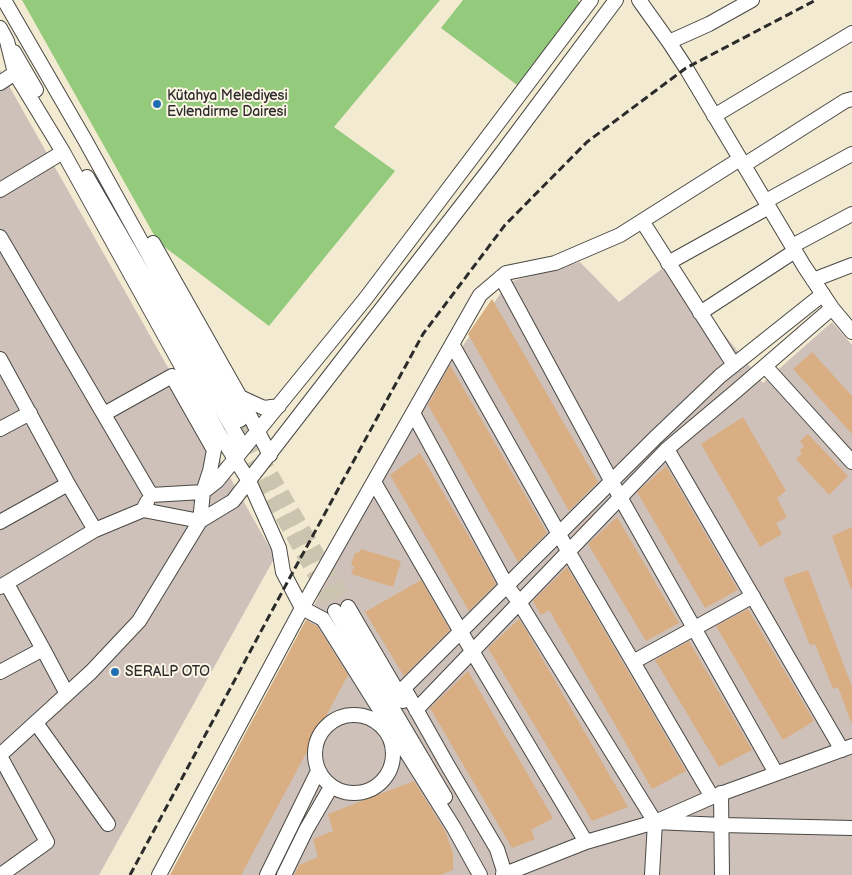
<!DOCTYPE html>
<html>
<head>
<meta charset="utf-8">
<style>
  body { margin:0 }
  canvas { display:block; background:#f3ebd1 }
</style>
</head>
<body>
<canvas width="852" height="875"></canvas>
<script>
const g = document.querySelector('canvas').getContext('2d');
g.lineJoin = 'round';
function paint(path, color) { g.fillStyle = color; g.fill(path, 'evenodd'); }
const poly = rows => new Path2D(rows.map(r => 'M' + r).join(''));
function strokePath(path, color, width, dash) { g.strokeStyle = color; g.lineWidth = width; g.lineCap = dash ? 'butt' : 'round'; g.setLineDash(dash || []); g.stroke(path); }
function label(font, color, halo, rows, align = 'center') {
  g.font = font + ' "Balsamiq Sans",sans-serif'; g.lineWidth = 4; g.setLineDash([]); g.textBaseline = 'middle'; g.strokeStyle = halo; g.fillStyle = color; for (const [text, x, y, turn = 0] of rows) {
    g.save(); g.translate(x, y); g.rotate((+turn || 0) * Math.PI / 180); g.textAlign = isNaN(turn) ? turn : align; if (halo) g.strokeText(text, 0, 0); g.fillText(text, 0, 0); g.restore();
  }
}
const industrial = poly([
  [0,70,275,557,99,875,0,875],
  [580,262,619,302,668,264,763,383,832,322,852,345,852,875,170,875,336,564,448,366,509,282]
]);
const green = poly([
  [22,0,440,0,334,127,395,171,269,326,158,242],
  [463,0,578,0,580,4,517,85,441,28]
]);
const building = poly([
  [492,299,598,482,569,511,468,334],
  [812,352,852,396,852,434,793,369],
  [450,365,547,533,518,562,428,405],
  [743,417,786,491,777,498,787,517,776,523,782,534,760,547,701,444],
  [808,434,848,476,829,495,796,459,802,454,799,451,804,446,800,441],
  [420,453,478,552,496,584,469,611,390,475],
  [666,466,738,590,705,608,637,492],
  [617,517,679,623,646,641,588,544],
  [852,527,852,588,851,589,832,536],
  [361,549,401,561,393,587,351,574,354,566,351,565,355,553,360,552],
  [567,567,686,771,652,789,549,610,541,615,533,601],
  [808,570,852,687,852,722,851,722,838,687,833,689,815,644,810,645,783,578],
  [421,580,450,630,404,676,365,612],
  [748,609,814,721,783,740,716,626],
  [519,619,528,634,628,807,592,821,488,648],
  [306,620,317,626,348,675,241,875,170,875],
  [689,641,752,750,719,767,655,660],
  [468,671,553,818,531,830,535,839,512,848,430,708],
  [414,781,445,831,453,853,453,870,440,875,294,875,299,865,318,857,313,839,333,831,328,814]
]);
const minorTunnel = poly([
  [240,420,348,607],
  [241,443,335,611]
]);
const minor = poly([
  [4,0,85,140,240,420],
  [639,0,669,42,686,68,804,266,832,308,852,332],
  [0,28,7,41,15,73,63,152,218,432,249,481,279,548,283,572,302,608,323,619,454,828,480,875],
  [669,42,709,24,752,0],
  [14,52,36,90],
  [0,83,15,73],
  [714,116,852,33],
  [744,165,845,101,852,99],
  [87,177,241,443],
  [0,190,63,152],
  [766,201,852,154],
  [642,221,734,365],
  [0,237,151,495],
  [153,243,240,397,264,408,279,406],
  [792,246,852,214],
  [668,263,769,207],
  [501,277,620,497,776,773],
  [813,280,852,265],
  [700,313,795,251],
  [452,344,559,534,568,551,712,797],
  [0,359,68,484,95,530],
  [765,366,852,462],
  [240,397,270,455],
  [413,413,507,586,519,602,655,822],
  [104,414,172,376,214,450,210,471,203,492,200,521,143,510],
  [0,429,30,413],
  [667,449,842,750],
  [374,482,472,651,586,842],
  [151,495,203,492,217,481,366,298,591,0],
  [0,522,68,484],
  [7,584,43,649,67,694],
  [0,587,95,530,143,510,147,502],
  [348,607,403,701],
  [335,611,445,797],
  [633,662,753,596],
  [0,672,43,649],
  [416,710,667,449,736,391,832,308],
  '315 754a39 39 0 1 1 78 0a39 39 0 1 1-78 0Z',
  [36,723,108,824],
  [0,755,91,672,139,621,200,521,233,501,492,166,616,0],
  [0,756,47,842,1,875],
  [721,793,722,875],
  [505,874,497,849,448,766,404,688,655,438,720,376,823,294],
  [505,874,586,842,655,822,712,797,852,746],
  [159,875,302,608,480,295,506,273,555,263,620,235,740,159],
  [267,875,318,771],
  [284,875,306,830,331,787],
  [652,875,655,822,722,825,852,828]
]);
const major = poly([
  [505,874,505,875]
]);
const rail = poly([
  [130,875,288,581,423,334,505,225,587,142,686,68,816,0]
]);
const markers = [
  [157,104,5,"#1f6fb2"],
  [115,672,5,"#1f6fb2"]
];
const poiNames = [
  ["Kütahya Melediyesi",167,96],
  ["Evlendirme Dairesi",167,112],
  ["SERALP OTO",125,672]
];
paint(industrial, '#cec1ba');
paint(green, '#93ca7c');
paint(building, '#daae83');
strokePath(minorTunnel, '#cbc5b0', 14, [14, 7]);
strokePath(minor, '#494844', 16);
strokePath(major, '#494844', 20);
strokePath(minor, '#fff', 14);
strokePath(major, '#fff', 18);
strokePath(rail, '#2b2b2b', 3, [8, 4]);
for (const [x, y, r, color] of markers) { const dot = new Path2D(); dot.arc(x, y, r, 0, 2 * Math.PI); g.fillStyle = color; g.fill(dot); strokePath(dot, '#fcf5e5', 2); }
label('14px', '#2b2b2b', '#fcf5e5', poiNames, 'left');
</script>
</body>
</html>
